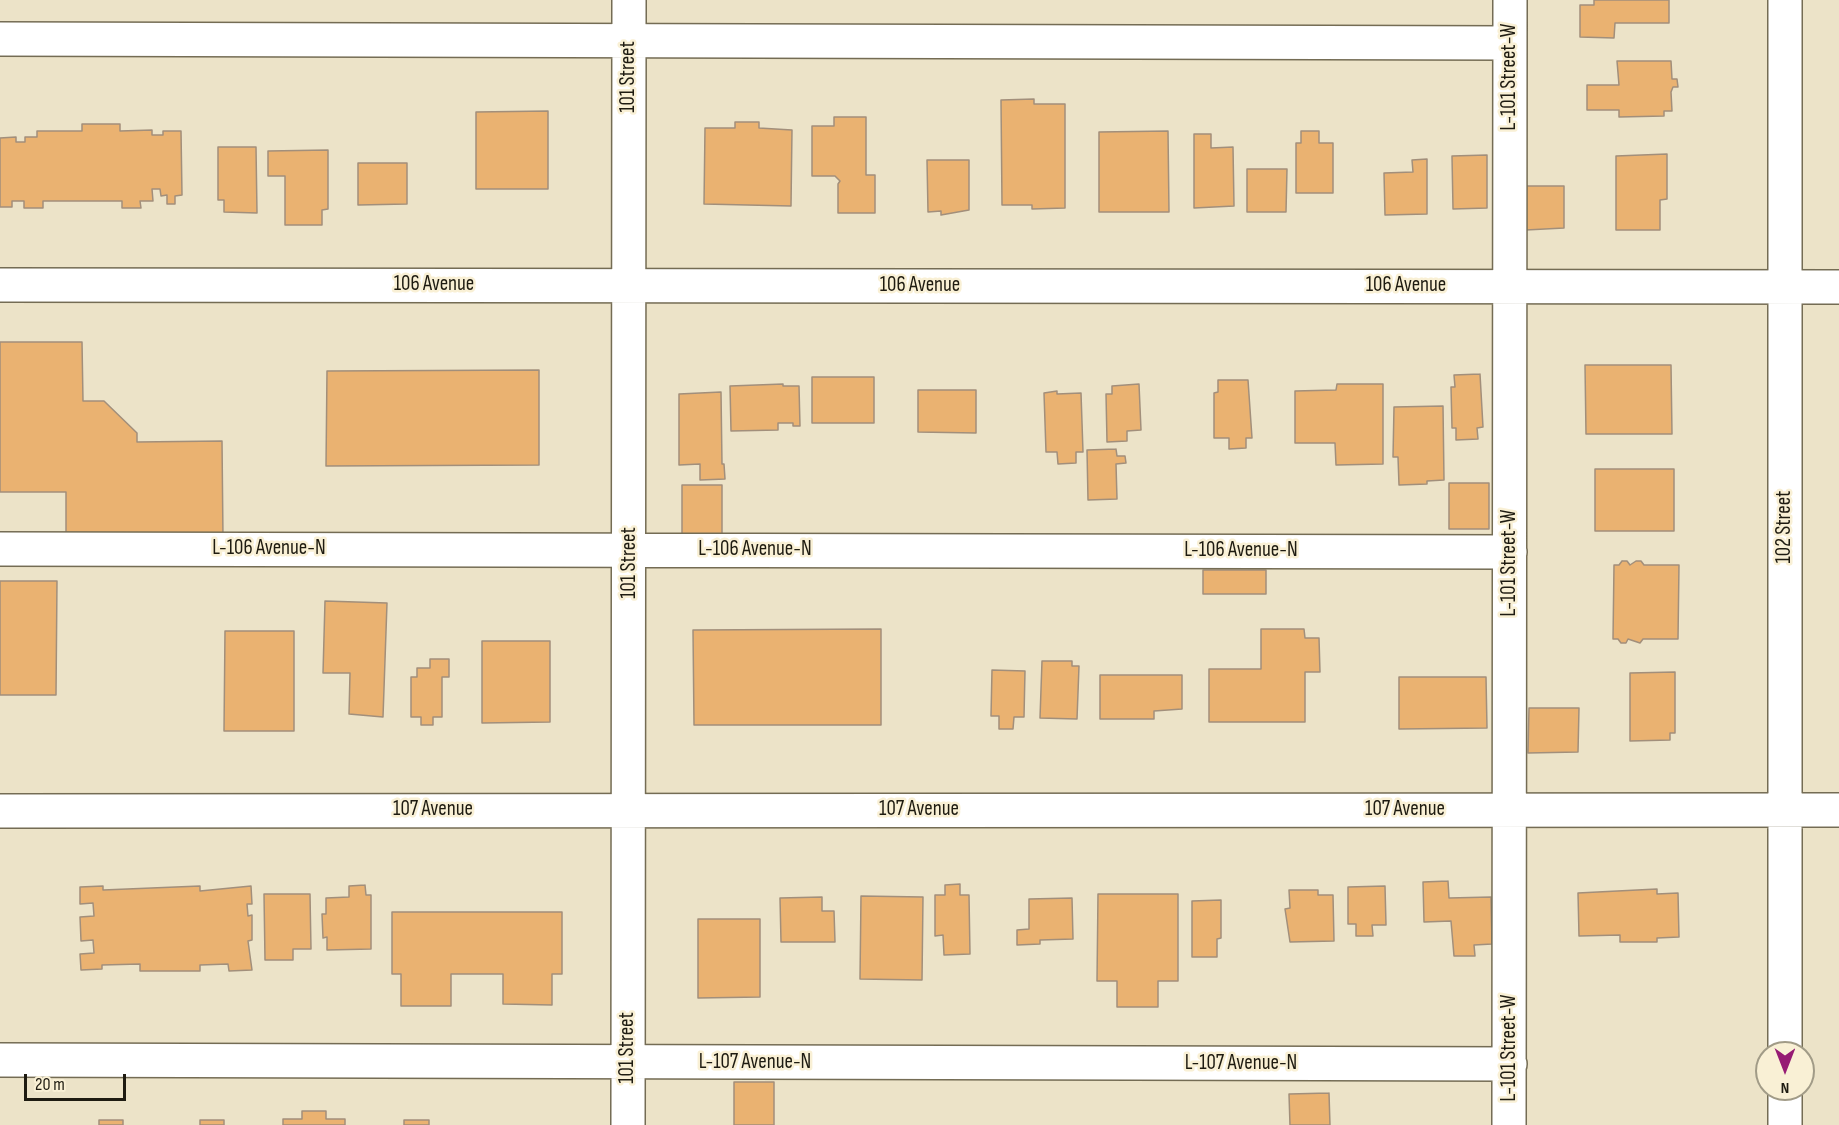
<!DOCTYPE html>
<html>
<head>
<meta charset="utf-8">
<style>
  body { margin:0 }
  #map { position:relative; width:1839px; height:1125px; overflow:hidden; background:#ece3c8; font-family:"Sofia Sans Condensed",sans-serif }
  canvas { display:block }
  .north { position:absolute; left:1755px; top:1041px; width:60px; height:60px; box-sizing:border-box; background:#f9f0d5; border:2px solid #a19b87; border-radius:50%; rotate:180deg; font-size:16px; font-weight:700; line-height:24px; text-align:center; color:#1e1b11 }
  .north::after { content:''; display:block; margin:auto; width:21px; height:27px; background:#961b74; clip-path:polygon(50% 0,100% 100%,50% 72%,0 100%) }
  .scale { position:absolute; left:24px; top:1074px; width:102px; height:27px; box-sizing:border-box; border:3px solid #1e1b11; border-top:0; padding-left:8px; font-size:18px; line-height:21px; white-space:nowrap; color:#1e1b11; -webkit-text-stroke:4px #f9f0d5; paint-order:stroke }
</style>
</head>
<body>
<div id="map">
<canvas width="1839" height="1125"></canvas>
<div class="north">N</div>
<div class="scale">20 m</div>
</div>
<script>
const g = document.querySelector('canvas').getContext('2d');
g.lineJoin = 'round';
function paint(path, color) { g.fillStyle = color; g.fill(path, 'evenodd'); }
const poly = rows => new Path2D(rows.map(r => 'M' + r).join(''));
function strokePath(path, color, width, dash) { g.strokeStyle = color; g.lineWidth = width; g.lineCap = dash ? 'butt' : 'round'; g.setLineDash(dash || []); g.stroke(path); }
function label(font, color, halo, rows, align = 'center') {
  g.font = font + ' "Sofia Sans Condensed",sans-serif'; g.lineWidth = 5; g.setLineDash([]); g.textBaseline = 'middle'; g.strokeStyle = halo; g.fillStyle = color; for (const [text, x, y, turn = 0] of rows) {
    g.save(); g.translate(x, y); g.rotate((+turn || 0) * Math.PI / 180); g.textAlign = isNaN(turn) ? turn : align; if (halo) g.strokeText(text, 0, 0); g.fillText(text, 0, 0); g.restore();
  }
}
const building = poly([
  [1594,0,1669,0,1669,23,1615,23,1614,38,1580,37,1580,5,1594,5,1594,0],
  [1617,61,1671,61,1672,79,1677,79,1678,87,1673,87,1671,92,1672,111,1664,111,1664,116,1619,117,1619,110,1587,110,1587,85,1619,85,1617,61],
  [1034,99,1034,104,1065,104,1065,208,1032,209,1032,205,1002,205,1001,100,1034,99],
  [548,111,548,189,476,189,476,112,548,111],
  [834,117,866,117,866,175,875,175,875,213,838,213,838,184,840,181,835,176,812,176,812,126,834,126,834,117],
  [735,122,759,122,759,128,792,130,791,206,704,204,705,128,735,128,735,122],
  [82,124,120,124,120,131,152,130,152,135,163,135,163,131,181,131,182,195,175,196,175,204,167,204,167,195,161,196,160,189,152,189,153,201,140,201,141,208,122,208,122,201,43,201,43,208,24,208,24,201,12,201,12,207,0,207,0,138,16,137,16,142,25,142,25,137,37,137,37,131,82,131,82,124],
  [1168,131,1169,212,1099,212,1099,132,1168,131],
  [1301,131,1319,131,1319,143,1333,143,1333,193,1296,193,1296,143,1301,143,1301,131],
  [1194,134,1211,134,1211,148,1233,147,1234,206,1194,208,1194,134],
  [218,147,256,147,257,213,224,212,224,200,218,200,218,147],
  [328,150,328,209,322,210,322,225,285,225,285,176,268,176,268,151,328,150],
  [1667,154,1667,199,1660,200,1660,230,1616,230,1616,156,1667,154],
  [1487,155,1487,208,1453,209,1452,156,1487,155],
  [1427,159,1427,214,1385,215,1384,173,1413,172,1412,160,1427,159],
  [927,160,969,160,969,210,941,215,941,211,928,212,927,160],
  [358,163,407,163,407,204,358,205,358,163],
  [1247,169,1287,169,1286,212,1247,212,1247,169],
  [1526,186,1564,186,1564,228,1526,230,1526,186],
  [0,342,82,342,83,401,104,401,137,433,137,442,222,441,223,538,66,537,66,492,0,492,0,342],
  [1585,365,1671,365,1672,434,1586,434,1585,365],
  [539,370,539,465,326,466,327,371,539,370],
  [1480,374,1483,427,1477,428,1478,439,1456,440,1456,428,1452,428,1451,387,1455,387,1454,375,1480,374],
  [812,377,874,377,874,423,812,423,812,377],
  [1218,380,1248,380,1252,438,1246,438,1246,448,1229,449,1229,438,1214,438,1214,393,1218,392,1218,380],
  [783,384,783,386,799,386,800,426,793,426,793,423,778,423,778,430,731,431,730,386,783,384],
  [1139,384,1141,430,1127,431,1127,441,1107,442,1106,394,1112,394,1112,386,1139,384],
  [1337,384,1383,384,1383,464,1336,465,1335,443,1295,443,1295,391,1336,390,1337,384],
  [918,390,976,390,976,433,918,432,918,390],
  [1057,391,1057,394,1081,393,1083,452,1076,452,1076,463,1058,464,1057,452,1046,452,1044,393,1057,391],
  [721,392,722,464,724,464,725,479,700,480,700,464,679,465,679,394,721,392],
  [1443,406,1444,480,1427,481,1427,484,1399,485,1398,457,1393,457,1394,407,1443,406],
  [1116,449,1117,456,1125,456,1126,463,1116,464,1117,499,1088,500,1087,450,1116,449],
  [1595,469,1674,469,1674,531,1595,531,1595,469],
  [1449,483,1489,483,1489,529,1449,529,1449,483],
  [682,485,722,485,722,534,682,534,682,485],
  [1622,561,1627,561,1630,565,1636,561,1641,561,1644,565,1679,565,1678,639,1643,639,1640,643,1628,639,1626,643,1621,643,1618,639,1613,639,1614,565,1619,565,1622,561],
  [1203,570,1266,570,1266,594,1203,594,1203,570],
  [0,581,57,581,56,695,0,695,0,581],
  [325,601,387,603,383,717,349,714,350,673,323,673,325,601],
  [881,629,881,725,694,725,693,630,881,629],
  [1261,629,1304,629,1305,638,1319,638,1320,672,1305,672,1305,722,1209,722,1209,669,1261,669,1261,629],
  [225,631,294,631,294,731,224,731,225,631],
  [482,641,550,641,550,722,482,723,482,641],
  [430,659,449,659,449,677,442,677,442,717,433,717,433,725,421,725,421,717,411,717,411,677,417,677,417,668,430,668,430,659],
  [1042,661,1072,661,1072,666,1079,666,1077,719,1040,718,1042,661],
  [992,670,1025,671,1024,717,1014,717,1013,729,999,729,999,716,991,716,992,670],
  [1675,672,1675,733,1670,733,1670,740,1630,741,1630,673,1675,672],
  [1100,675,1182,675,1182,709,1154,711,1154,719,1100,719,1100,675],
  [1399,677,1486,677,1487,728,1399,729,1399,677],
  [1529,708,1579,708,1578,752,1528,753,1529,708],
  [1448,881,1449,898,1491,897,1492,944,1474,945,1475,956,1454,956,1451,921,1424,922,1423,882,1448,881],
  [960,884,960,895,969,895,970,954,944,955,943,935,935,936,935,895,945,895,945,885,960,884],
  [365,885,366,895,371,895,371,949,327,950,327,937,323,938,322,914,326,914,326,898,349,897,349,886,365,885],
  [103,886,103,890,200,886,200,891,251,886,252,904,247,904,248,916,252,915,252,940,248,941,252,970,229,971,228,964,200,965,200,971,140,971,140,964,102,965,102,969,81,970,80,954,94,953,93,940,81,941,80,917,94,916,93,903,80,904,80,887,103,886],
  [1385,886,1386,925,1372,925,1373,936,1356,936,1356,924,1348,924,1348,887,1385,886],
  [1657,889,1657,894,1678,893,1679,937,1657,938,1657,942,1620,942,1620,935,1579,936,1578,893,1657,889],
  [1289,890,1318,890,1318,895,1333,895,1334,941,1290,942,1285,909,1290,908,1289,890],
  [264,894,310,894,311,949,293,949,293,960,265,960,264,894],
  [1098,894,1178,894,1178,981,1158,981,1158,1007,1117,1007,1117,981,1097,981,1098,894],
  [861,896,923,897,922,980,860,979,861,896],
  [822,897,822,911,834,911,835,942,781,942,780,898,822,897],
  [1072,898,1073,939,1040,940,1040,944,1017,945,1017,930,1029,929,1029,899,1072,898],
  [1221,900,1221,938,1217,939,1217,957,1192,957,1192,901,1221,900],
  [392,912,562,912,562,974,552,974,552,1005,503,1004,503,974,451,974,451,1006,401,1006,401,974,392,974,392,912],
  [698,919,760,919,760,997,698,998,698,919],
  [734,1082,774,1082,774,1125,734,1125,734,1082],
  [1329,1093,1330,1125,1290,1125,1289,1094,1329,1093],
  [302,1111,326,1111,326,1119,345,1119,345,1125,283,1125,283,1119,302,1119,302,1111],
  [99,1120,123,1120,123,1125,99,1125,99,1120],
  [200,1120,224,1120,224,1125,200,1125,200,1120],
  [404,1120,429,1120,429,1125,404,1125,404,1120]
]);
const minor = poly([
  [1785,0,1785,1053],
  [0,39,1510,43],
  [0,285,1839,287],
  [0,549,1510,552],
  [0,811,1839,810],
  [0,1060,1510,1064],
  [628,1125,629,0],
  [1509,1125,1510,0],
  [1785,1125,1785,1089]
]);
const streetNames = [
  ["101 Street",629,77,-90],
  ["L-101 Street-W",1510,77,-90],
  ["106 Avenue",434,285],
  ["106 Avenue",920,286],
  ["106 Avenue",1406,286],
  ["102 Street",1785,527,-90],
  ["L-106 Avenue-N",269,549],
  ["L-106 Avenue-N",755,550],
  ["L-106 Avenue-N",1241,551],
  ["101 Street",630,563,-90],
  ["L-101 Street-W",1510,563,-90],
  ["107 Avenue",433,810],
  ["107 Avenue",919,810],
  ["107 Avenue",1405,810],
  ["101 Street",628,1048,-90],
  ["L-101 Street-W",1510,1048,-90],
  ["L-107 Avenue-N",755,1063],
  ["L-107 Avenue-N",1241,1064]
];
paint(building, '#eab271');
strokePath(building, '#a28f7b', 1.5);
strokePath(minor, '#746c54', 36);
strokePath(minor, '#fff', 33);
label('21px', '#1e1b11', '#f9f0d5', streetNames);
</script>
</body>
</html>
